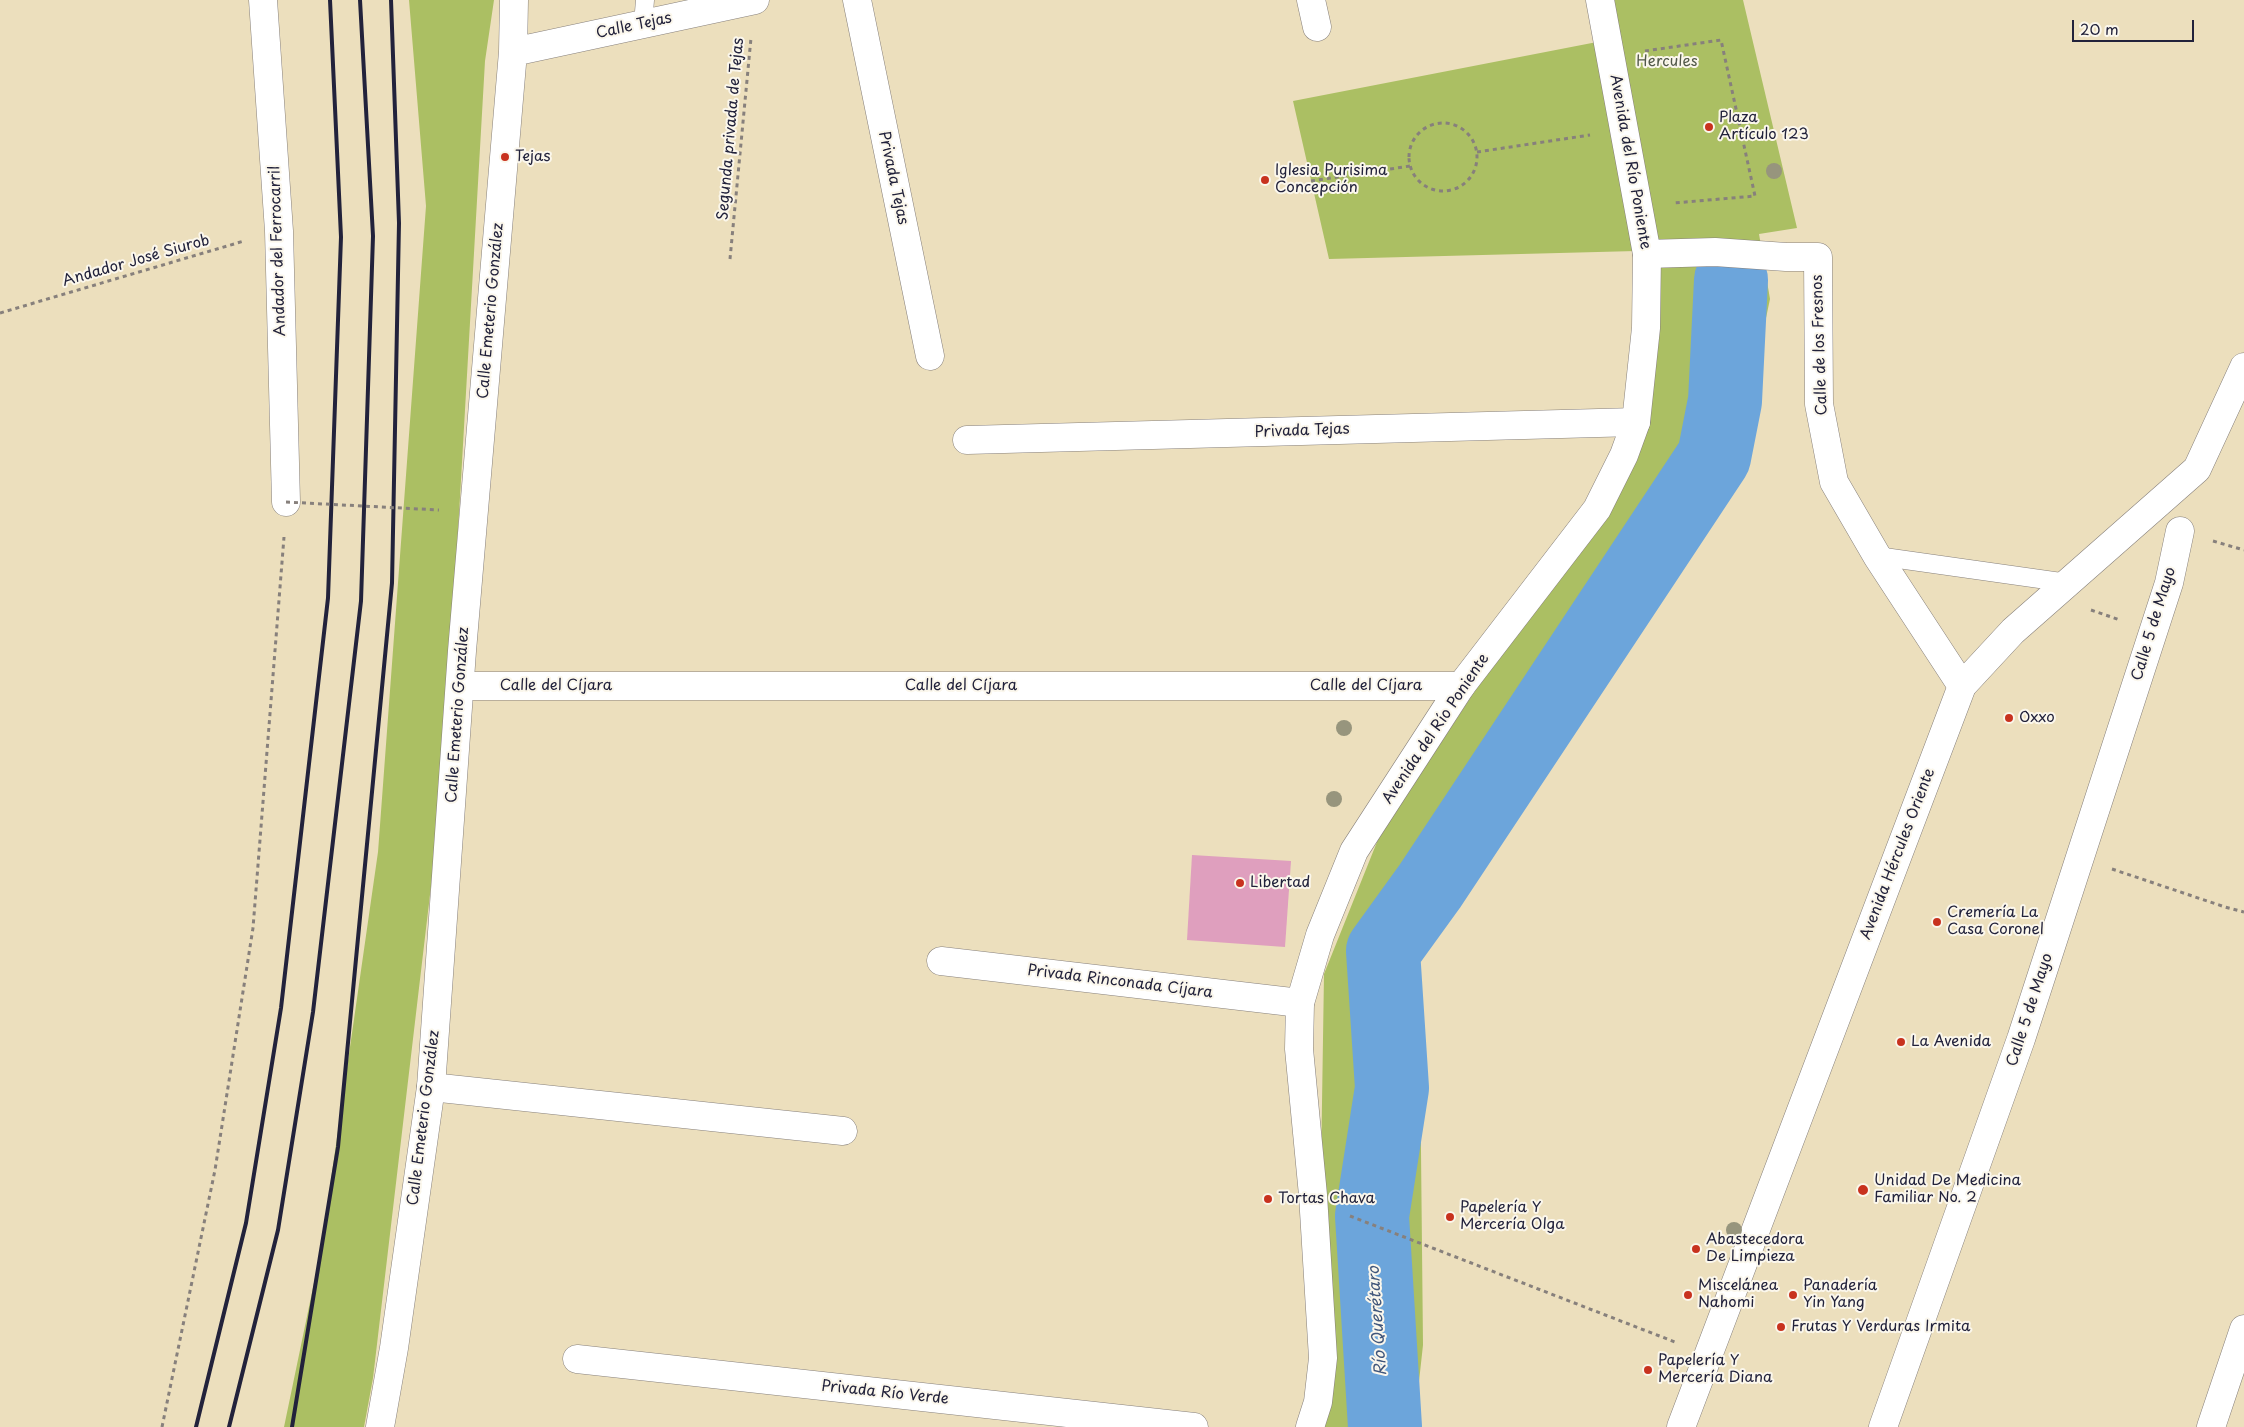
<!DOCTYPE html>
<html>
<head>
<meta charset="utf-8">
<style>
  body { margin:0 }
  #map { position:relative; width:2244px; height:1427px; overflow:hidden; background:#ecdfbd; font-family:"Playpen Sans",sans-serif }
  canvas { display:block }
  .scale { position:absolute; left:2072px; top:20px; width:122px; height:22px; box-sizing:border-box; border:2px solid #22223b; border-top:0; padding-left:6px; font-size:15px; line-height:18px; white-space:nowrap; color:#22223b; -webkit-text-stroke:4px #fbf7ec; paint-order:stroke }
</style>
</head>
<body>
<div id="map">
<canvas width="2244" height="1427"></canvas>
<div class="scale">20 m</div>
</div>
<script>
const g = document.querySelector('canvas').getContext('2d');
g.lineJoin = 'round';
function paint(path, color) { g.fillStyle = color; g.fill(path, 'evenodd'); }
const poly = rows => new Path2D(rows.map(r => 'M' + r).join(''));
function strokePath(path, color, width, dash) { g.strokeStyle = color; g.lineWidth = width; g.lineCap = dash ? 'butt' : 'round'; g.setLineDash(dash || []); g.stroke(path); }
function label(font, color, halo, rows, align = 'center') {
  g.font = font + ' "Playpen Sans",sans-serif'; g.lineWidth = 4; g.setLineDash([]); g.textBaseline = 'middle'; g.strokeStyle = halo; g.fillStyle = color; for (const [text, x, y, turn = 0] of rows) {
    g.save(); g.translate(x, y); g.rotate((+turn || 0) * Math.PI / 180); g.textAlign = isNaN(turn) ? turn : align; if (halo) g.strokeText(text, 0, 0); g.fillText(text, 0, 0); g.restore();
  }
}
const green = poly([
  [409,0,494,0,485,61,444,776,373,1378,364,1427,284,1427,321,1249,378,852,426,206],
  [1587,0,1743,0,1797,228,1759,234,1770,299,1735,465,1523,784,1419,957,1423,1345,1414,1427,1317,1427,1324,974,1379,837,1630,455,1636,251,1329,259,1293,101,1597,42]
]);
const river = poly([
  [1385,1427,1372,1216,1392,1088,1383,951,1430,886,1714,457,1725,401,1731,280]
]);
const building = poly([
  [1192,855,1291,861,1285,947,1187,940]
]);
const path = poly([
  [1645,51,1721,40,1755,196,1674,203],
  '1409 157a34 34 0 1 1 68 0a34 34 0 1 1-68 0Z',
  [1477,152,1590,135],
  [1311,181,1410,166],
  [730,259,751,38],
  [0,313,244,241],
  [2213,541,2244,550],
  [2091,610,2120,620],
  [2112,869,2225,907,2244,912],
  [1350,1216,1675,1342],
  [162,1427,215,1170,253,928,284,537]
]);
const service = poly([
  [643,24,645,0],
  [1877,556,2068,583]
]);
const minor = poly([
  [263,0,279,231,286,502],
  [857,0,930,356],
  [1311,0,1317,27],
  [1647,254,1715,252,1786,257,1818,257,1819,404,1834,482,1877,556,1962,686],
  [967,440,1636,422],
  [460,686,1461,686],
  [941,961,1300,1003],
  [431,1087,843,1131],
  [577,1359,1194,1427],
  [1883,1427,2021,1039,2169,583,2180,531],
  [2211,1427,2244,1329]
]);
const tertiary = poly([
  [513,52,755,0],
  [380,1427,394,1348,431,1087,462,651,513,52,514,0],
  [1310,1427,1318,1402,1323,1358,1313,1195,1299,1049,1300,1003,1320,935,1354,851,1461,686,1597,509,1624,455,1636,422,1646,328,1647,254,1600,0],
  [1681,1427,1962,686,2013,631,2197,469,2244,367]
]);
const rail = poly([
  [196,1427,246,1223,281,1008,328,598,341,237,330,0],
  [229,1427,278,1230,313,1012,361,601,373,236,360,0],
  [292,1427,338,1147,392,583,399,223,391,0]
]);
const pathBridge = poly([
  [286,502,439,510]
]);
const trees = [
  [1774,171],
  [1344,728],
  [1334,799],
  [1734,1230]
];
const markers = [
  [1709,127,5,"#c8321e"],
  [505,157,5,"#c8321e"],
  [1265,180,5,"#c8321e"],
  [2009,718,5,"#c8321e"],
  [1240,883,5,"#c8321e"],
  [1937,922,5,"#c8321e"],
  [1901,1042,5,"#c8321e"],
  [1863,1190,6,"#c8321e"],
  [1268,1199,5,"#c8321e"],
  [1450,1217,5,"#c8321e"],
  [1696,1249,5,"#c8321e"],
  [1688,1295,5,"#c8321e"],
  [1793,1295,5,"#c8321e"],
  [1781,1327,5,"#c8321e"],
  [1648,1370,5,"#c8321e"]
];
const streetNames = [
  ["Calle Tejas",634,26,-12],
  ["Segunda privada de Tejas",731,129,-85],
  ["Avenida del Río Poniente",1630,162,80],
  ["Privada Tejas",893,178,78],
  ["Andador del Ferrocarril",278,251,-92],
  ["Andador José Siurob",136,261,-16],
  ["Calle Emeterio González",491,311,-85],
  ["Calle de los Fresnos",1820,345,-92],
  ["Privada Tejas",1302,431,-2],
  ["Calle 5 de Mayo",2154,624,-73],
  ["Calle del Cíjara",556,686],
  ["Calle del Cíjara",961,686],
  ["Calle del Cíjara",1366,686],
  ["Calle Emeterio González",458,715,-86],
  ["Avenida del Río Poniente",1436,729,-56],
  ["Avenida Hércules Oriente",1898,854,-69],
  ["Privada Rinconada Cíjara",1120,982,7],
  ["Calle 5 de Mayo",2030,1010,-72],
  ["Calle Emeterio González",424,1118,-83],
  ["Privada Río Verde",885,1393,6]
];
const parkNames = [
  ["Hercules",1667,62]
];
const poiNames = [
  ["Plaza",1719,118],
  ["Artículo 123",1719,135],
  ["Tejas",515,157],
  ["Iglesia Purisima",1275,171],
  ["Concepción",1275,188],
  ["Oxxo",2019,718],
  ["Libertad",1250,883],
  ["Cremería La",1947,913],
  ["Casa Coronel",1947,930],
  ["La Avenida",1911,1042],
  ["Unidad De Medicina",1874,1181],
  ["Familiar No. 2",1874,1198],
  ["Tortas Chava",1278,1199],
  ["Papelería Y",1460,1208],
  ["Mercería Olga",1460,1225],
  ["Abastecedora",1706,1240],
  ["De Limpieza",1706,1257],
  ["Miscelánea",1698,1286],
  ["Nahomi",1698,1303],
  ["Panadería",1803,1286],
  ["Yin Yang",1803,1303],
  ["Frutas Y Verduras Irmita",1791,1327],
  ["Papelería Y",1658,1361],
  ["Mercería Diana",1658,1378]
];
const waterNames = [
  ["Río Querétaro",1378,1321,-94]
];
paint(green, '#abbf63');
strokePath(river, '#6ca5db', 74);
paint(building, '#df9fbe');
strokePath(service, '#87807c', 19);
strokePath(minor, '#87807c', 29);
strokePath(tertiary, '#87807c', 29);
strokePath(path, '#87807c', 3, [4, 4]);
strokePath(service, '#fff', 18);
strokePath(minor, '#fff', 28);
strokePath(tertiary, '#fff', 28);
strokePath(rail, '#22223b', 4);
strokePath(pathBridge, '#87807c', 3, [4, 4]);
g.fillStyle = '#97957d';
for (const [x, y] of trees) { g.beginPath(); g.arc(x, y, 8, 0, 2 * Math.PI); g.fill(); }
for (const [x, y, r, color] of markers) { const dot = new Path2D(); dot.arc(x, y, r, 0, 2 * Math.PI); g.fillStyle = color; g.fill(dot); strokePath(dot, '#fbf7ec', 2); }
label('15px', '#22223b', '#fbf7ec', streetNames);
label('15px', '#525949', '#fbf7ec', parkNames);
label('15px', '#22223b', '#fbf7ec', poiNames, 'left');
label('italic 16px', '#40567b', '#fbf7ec', waterNames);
</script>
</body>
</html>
